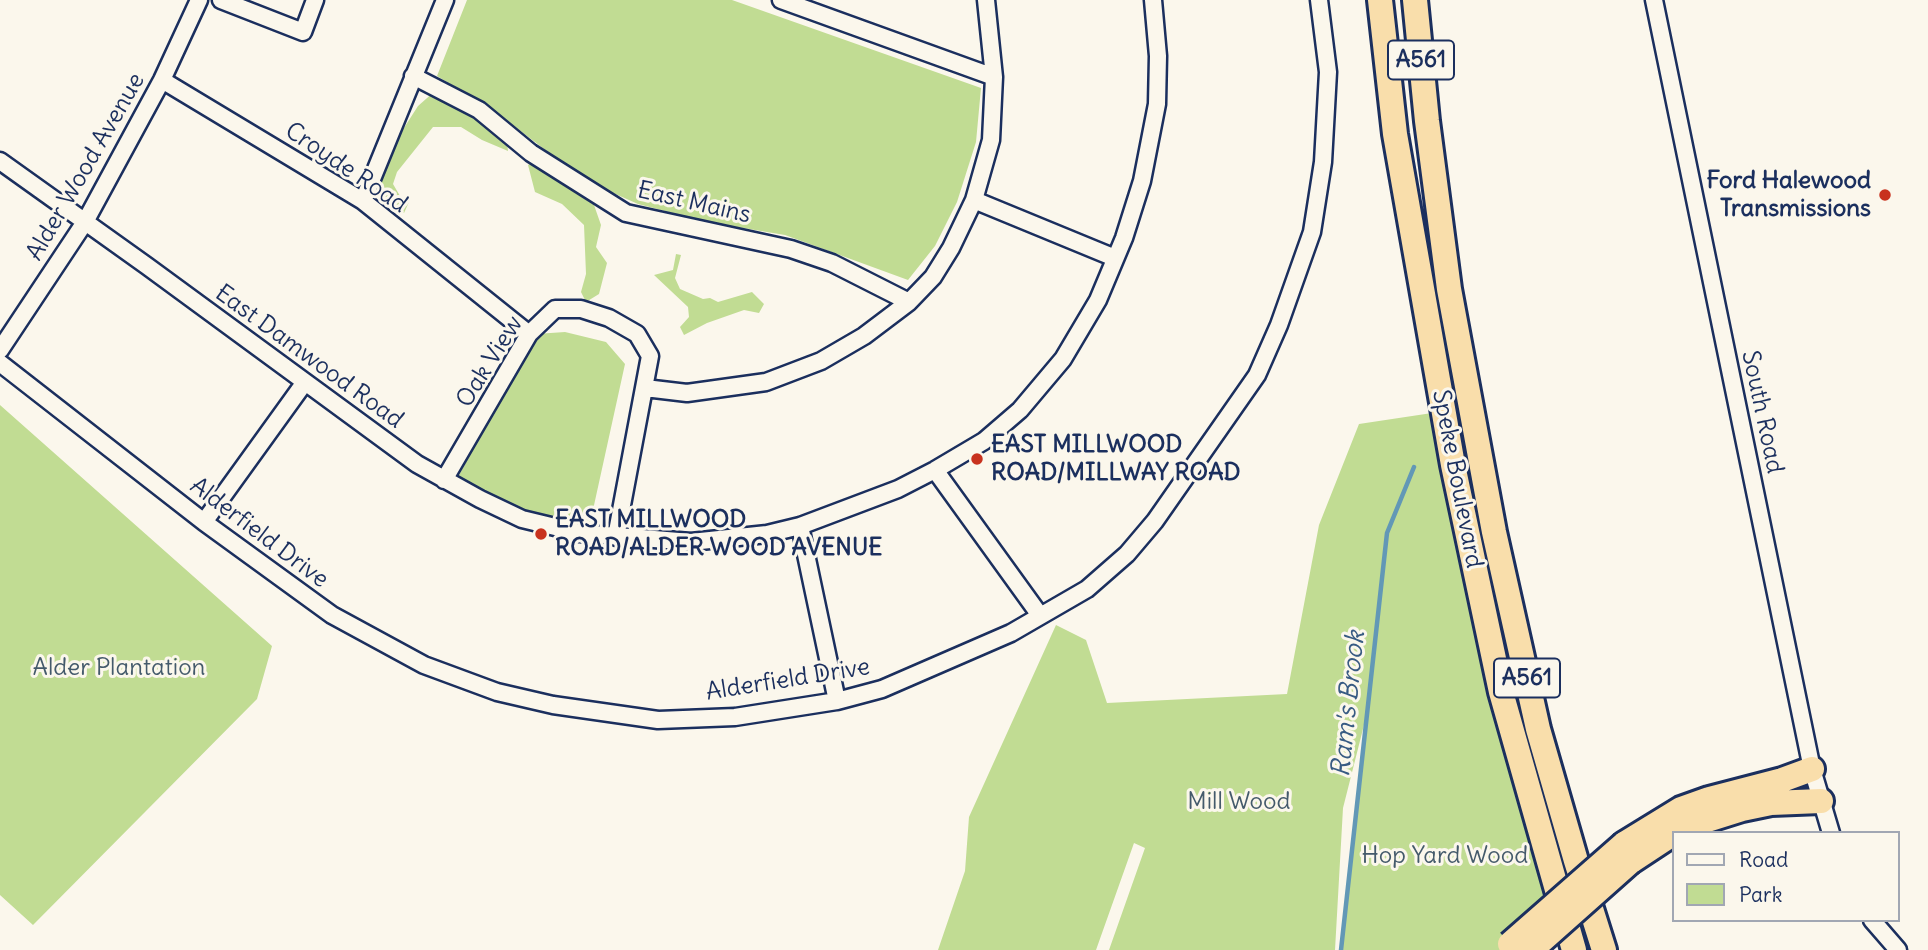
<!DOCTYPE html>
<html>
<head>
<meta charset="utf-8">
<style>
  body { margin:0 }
  #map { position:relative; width:1928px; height:950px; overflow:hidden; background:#fbf7ec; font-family:Delius,sans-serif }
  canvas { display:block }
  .legend { position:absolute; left:1672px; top:831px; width:228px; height:91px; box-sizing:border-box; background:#fbf7ec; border:2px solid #a1a7b3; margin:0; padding:9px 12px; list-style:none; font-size:21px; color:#1b2f5e }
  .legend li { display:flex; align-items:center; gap:14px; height:35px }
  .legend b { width:35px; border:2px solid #a1a7b3 }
</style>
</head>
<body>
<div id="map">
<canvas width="1928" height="950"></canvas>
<ul class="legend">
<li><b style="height:9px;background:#fbf7ec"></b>Road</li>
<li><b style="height:19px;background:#c1dc93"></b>Park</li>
</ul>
</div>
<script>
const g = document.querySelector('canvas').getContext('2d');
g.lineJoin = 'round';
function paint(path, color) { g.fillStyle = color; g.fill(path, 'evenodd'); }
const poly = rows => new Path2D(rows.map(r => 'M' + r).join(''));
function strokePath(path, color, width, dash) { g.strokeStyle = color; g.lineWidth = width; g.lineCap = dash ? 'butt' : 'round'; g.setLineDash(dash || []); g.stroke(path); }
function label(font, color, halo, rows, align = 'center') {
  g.font = font + ' Delius,sans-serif'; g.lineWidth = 6; g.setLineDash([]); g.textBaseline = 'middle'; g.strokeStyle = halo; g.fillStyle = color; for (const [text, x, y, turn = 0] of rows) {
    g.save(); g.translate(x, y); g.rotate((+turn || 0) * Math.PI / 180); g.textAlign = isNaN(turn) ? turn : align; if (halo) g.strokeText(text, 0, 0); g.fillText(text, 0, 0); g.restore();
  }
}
const green = poly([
  [467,0,732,0,981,88,976,142,957,202,935,246,908,280,785,235,707,222,638,204,586,181,493,110,437,76],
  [435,91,484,118,507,142,508,151,482,140,461,127,433,127,397,172,393,184,400,196,409,202,404,213,383,202,377,191,402,131,418,106],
  [532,163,594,205,601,225,596,247,607,263,599,294,586,302,581,292,586,274,584,225,562,204,535,192,528,165],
  [676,254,681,255,675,278,680,289,703,299,710,298,718,302,752,292,764,304,759,313,744,310,707,323,684,335,680,327,689,317,688,307,654,275,673,270],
  [565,332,606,342,625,364,589,528,517,508,458,477,536,334],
  [0,405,272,646,257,699,33,925,0,895],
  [1432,413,1554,904,1504,950,1341,950,1365,721,1343,808,1335,950,1109,950,1145,848,1134,843,1096,950,938,950,965,871,969,817,1056,625,1086,640,1107,703,1287,694,1319,525,1359,424]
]);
const stream = poly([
  [1341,950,1387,533,1414,467]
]);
const minor = poly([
  [221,0,303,32,315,0],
  [781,0,994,77],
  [1654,0,1812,769,1831,833],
  [413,76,479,110,531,153,626,213,791,249,832,263,909,302],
  [162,80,363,201,529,334],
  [0,161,147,266,417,464,480,499,522,519,580,533,691,542,767,534,800,526,898,489,935,470,984,441,1020,410,1063,359,1098,300,1124,238,1142,181,1157,104,1158,56,1153,0],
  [974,200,1115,258],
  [363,201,445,0],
  [0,350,85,222,162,80,199,0],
  [0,363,204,522,332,615,424,665,497,692,553,705,658,720,735,717,837,701,882,689,1011,633,1087,589,1127,554,1155,521,1257,375,1279,325,1312,232,1323,162,1328,72,1319,0],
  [645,388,687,393,766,382,821,361,864,336,909,302,933,277,951,248,974,200,991,140,994,77,986,0],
  [935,470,1039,614],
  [444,480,529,334,555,309,581,309,609,318,637,334,650,356,616,537],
  [204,522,305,382],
  [800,526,837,701],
  [1872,920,1898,950]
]);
const highway = poly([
  [1380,0,1395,134,1453,465,1501,692,1574,950],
  [1415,0,1427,121,1449,289,1494,532,1538,729,1576,861,1604,950],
  [1675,833,1688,826,1742,809,1771,803,1821,801],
  [1624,844,1681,809,1709,799,1782,780,1812,769],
  [1630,862,1674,833]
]);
const highwayBridge = poly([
  [1510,944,1624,844],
  [1531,950,1630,862]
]);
const markers = [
  [1885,195,7,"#c8321e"],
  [977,459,7,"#c8321e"],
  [541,534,7,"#c8321e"]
];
const shields = [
  [1421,60,66],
  [1527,678,66]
];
const shieldNames = [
  ["A561",1421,60],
  ["A561",1527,678]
];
const streetNames = [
  ["Alder Wood Avenue",86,167,-60],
  ["Croyde Road",346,168,34],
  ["East Mains",694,203,13],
  ["East Damwood Road",309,357,36],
  ["Oak View",490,362,-58],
  ["South Road",1762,412,78],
  ["Speke Boulevard",1457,479,79],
  ["Alderfield Drive",259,533,37],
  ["Alderfield Drive",788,680,-9]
];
const poiNames = [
  ["Ford Halewood",1871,181,"right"],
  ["Transmissions",1871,209,"right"],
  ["EAST MILLWOOD",991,445],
  ["ROAD/MILLWAY ROAD",991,473],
  ["EAST MILLWOOD",555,520],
  ["ROAD/ALDER WOOD AVENUE",555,548]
];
const parkNames = [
  ["Alder Plantation",119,668],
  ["Mill Wood",1239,802],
  ["Hop Yard Wood",1445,856]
];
const waterNames = [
  ["Ram's Brook",1349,704,-84]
];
paint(green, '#c1dc93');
strokePath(stream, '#6298b6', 4.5);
strokePath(minor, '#1b2f5e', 21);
strokePath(highway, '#1b2f5e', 30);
strokePath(minor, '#fbf7ec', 16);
strokePath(highway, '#f9deab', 24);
strokePath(highwayBridge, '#1b2f5e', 30, []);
strokePath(highwayBridge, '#f9deab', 24);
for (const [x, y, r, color] of markers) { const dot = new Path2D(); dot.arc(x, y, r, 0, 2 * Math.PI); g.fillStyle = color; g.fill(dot); strokePath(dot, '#fbf7ec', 2.5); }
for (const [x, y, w] of shields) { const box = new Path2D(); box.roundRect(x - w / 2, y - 19.5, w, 39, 5); g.fillStyle = '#fbf7ec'; g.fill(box); strokePath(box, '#1b2f5e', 2); }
label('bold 23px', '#1b2f5e', null, shieldNames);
label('24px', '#1b2f5e', '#fbf7ec', streetNames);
label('bold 24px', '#1b2f5e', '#fbf7ec', poiNames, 'left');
label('24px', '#445a6b', '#fbf7ec', parkNames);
label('italic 26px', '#385b83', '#fbf7ec', waterNames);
</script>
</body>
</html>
